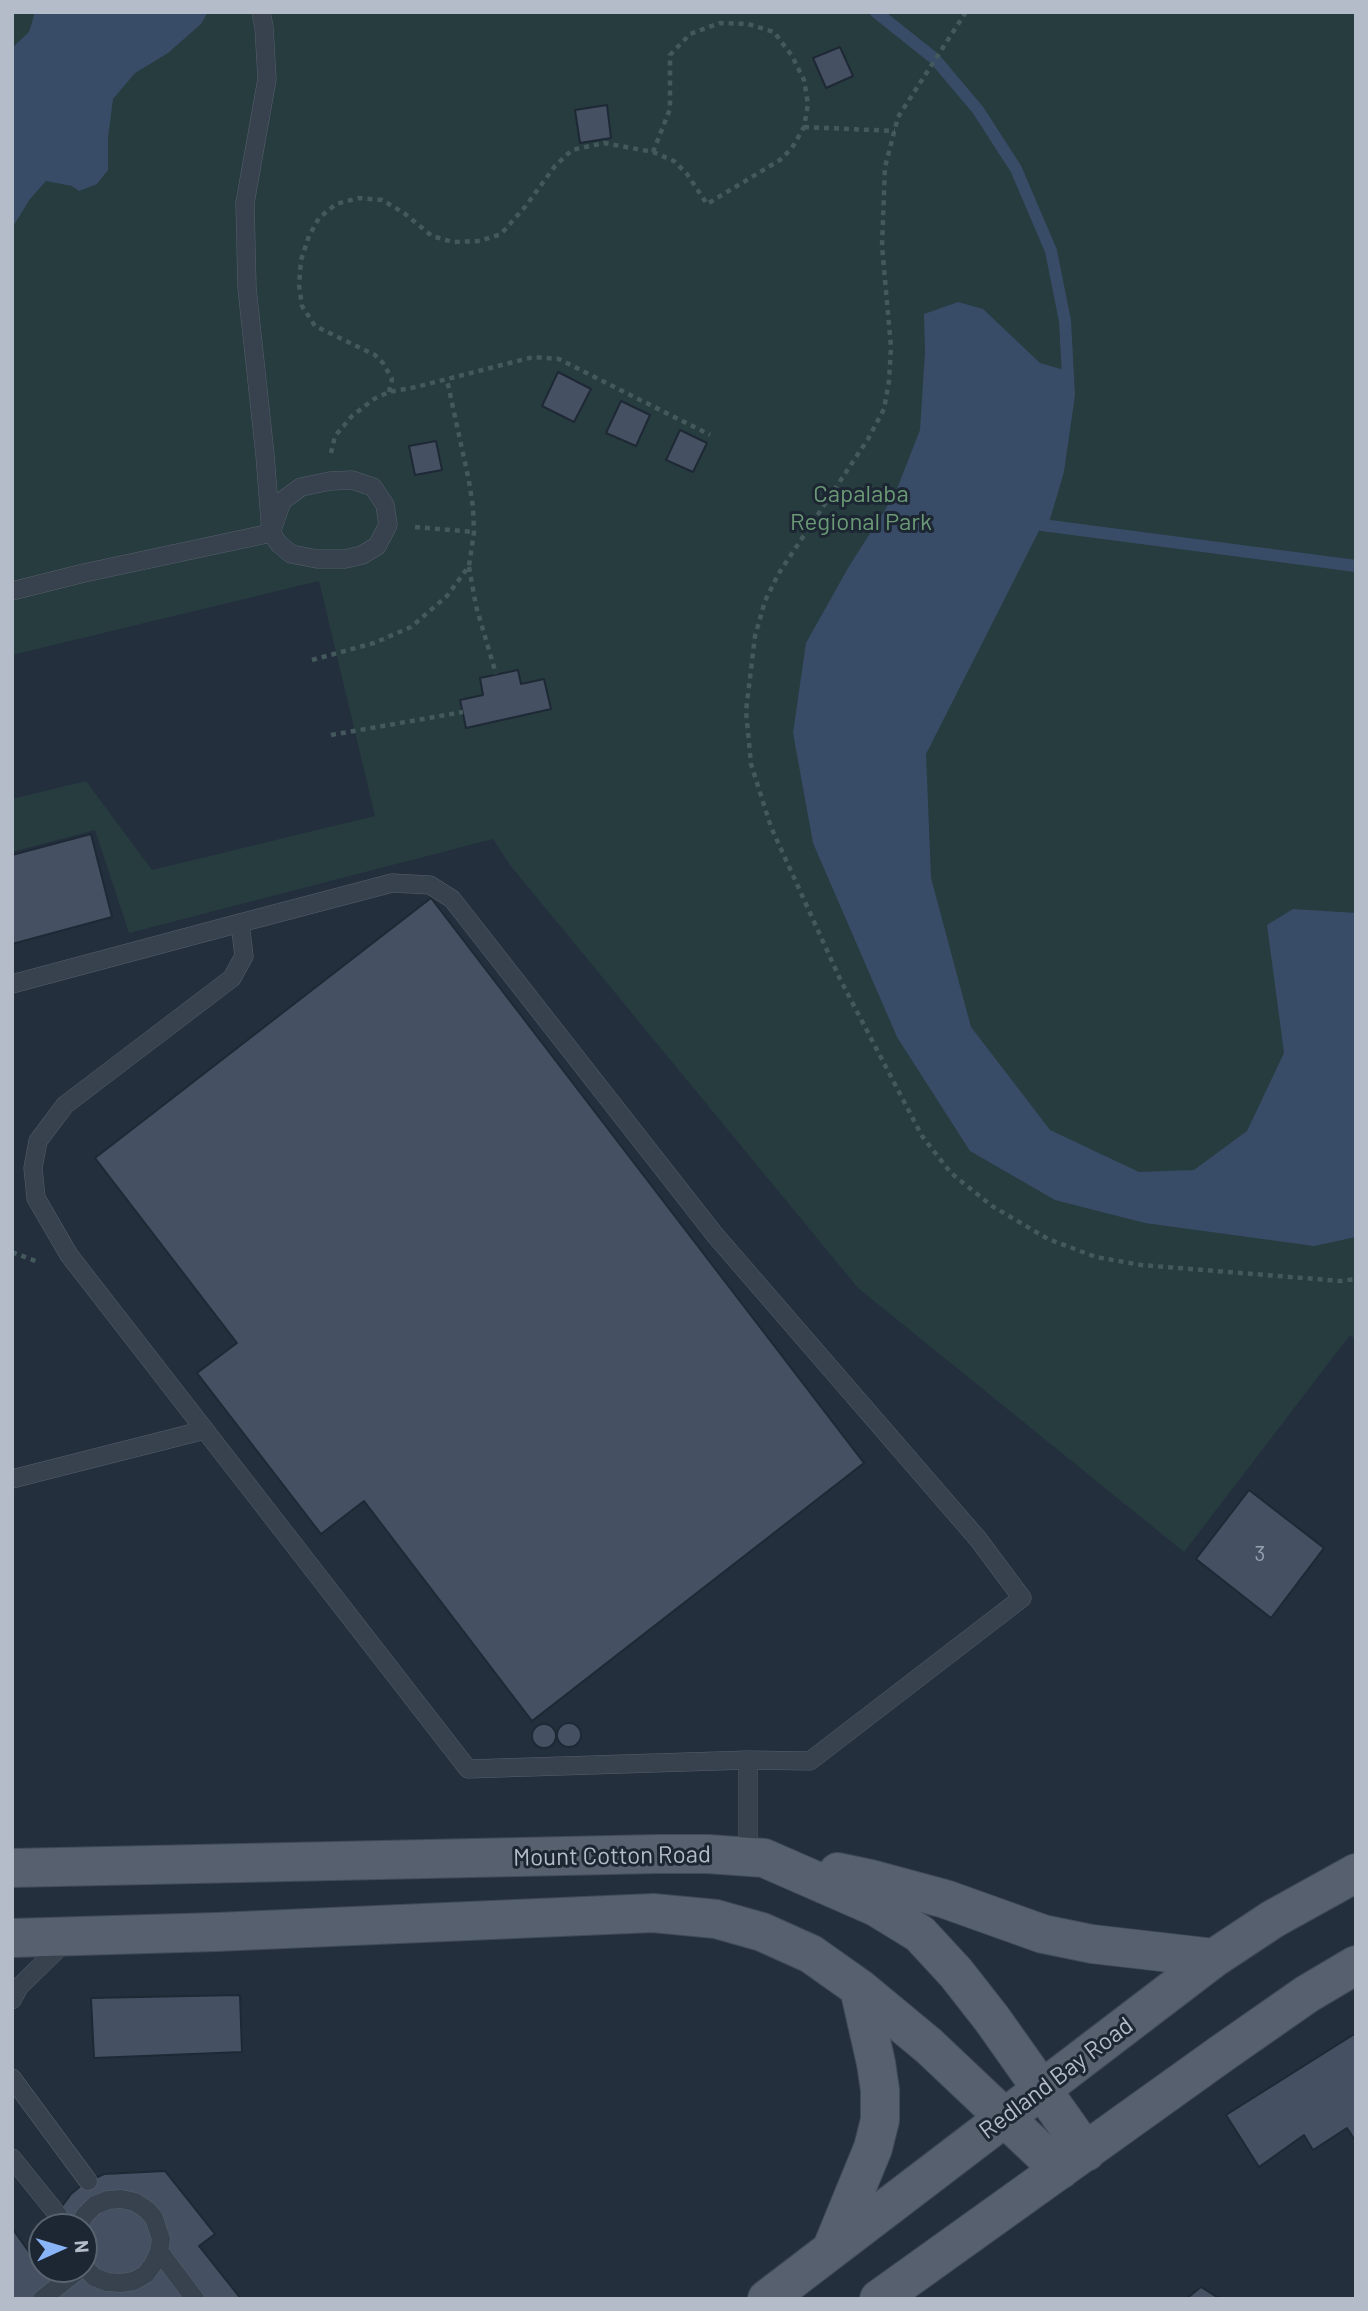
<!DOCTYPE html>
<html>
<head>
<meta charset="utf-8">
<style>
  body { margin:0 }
  #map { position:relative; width:1368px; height:2311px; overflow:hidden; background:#242f3e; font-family:Barlow,sans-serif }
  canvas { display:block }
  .frame { position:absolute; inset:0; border:14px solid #b4bcc9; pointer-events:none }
  .north { position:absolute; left:28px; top:2213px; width:70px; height:70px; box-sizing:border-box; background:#1d2633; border:2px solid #59626f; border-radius:50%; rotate:86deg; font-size:19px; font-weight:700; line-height:28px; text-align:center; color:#b4bcc9 }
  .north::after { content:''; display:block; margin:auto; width:24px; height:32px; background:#8ab4f8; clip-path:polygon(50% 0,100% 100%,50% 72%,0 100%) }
</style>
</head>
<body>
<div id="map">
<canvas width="1368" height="2311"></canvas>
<div class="frame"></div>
<div class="north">N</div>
</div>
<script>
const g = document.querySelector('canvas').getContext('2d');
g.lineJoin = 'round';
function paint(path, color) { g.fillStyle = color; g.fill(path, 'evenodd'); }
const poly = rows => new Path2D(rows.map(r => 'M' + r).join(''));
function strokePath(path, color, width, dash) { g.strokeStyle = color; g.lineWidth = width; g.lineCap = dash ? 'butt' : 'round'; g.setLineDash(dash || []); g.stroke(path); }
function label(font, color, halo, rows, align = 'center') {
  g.font = font + ' Barlow,sans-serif'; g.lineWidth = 6; g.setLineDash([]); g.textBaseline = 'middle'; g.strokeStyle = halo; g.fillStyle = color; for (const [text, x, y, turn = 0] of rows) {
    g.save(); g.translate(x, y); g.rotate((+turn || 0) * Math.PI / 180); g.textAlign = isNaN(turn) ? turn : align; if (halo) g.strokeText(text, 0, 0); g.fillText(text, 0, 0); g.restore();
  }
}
const green = poly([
  [12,12,1356,12,1356,1339,1350,1335,1184,1552,858,1288,510,865,493,839,129,933,95,830,12,852,12,799,86,781,152,870,375,816,319,581,12,655]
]);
const water = poly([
  [35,12,208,12,201,24,168,53,135,73,113,99,108,138,108,170,97,184,79,191,72,186,46,181,30,199,12,228,12,48,29,32],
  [958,302,983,309,1040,363,1068,371,1069,395,1058,471,1042,525,926,754,931,878,971,1027,1050,1130,1139,1172,1194,1170,1247,1131,1284,1053,1267,925,1293,909,1356,913,1356,1237,1314,1246,1145,1223,1055,1200,970,1151,897,1037,813,843,793,733,806,643,848,568,895,494,920,430,925,352,924,314]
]);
const stream = poly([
  [876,12,935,59,978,110,1016,169,1051,251,1065,321,1069,395,1058,471,1042,525,1356,566]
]);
const building = poly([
  [840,47,853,76,826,88,813,58,840,47],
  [607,105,611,138,580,143,575,110,607,105],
  [558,372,591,389,574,422,542,406,558,372],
  [621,401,650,415,636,446,606,433,621,401],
  [680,430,707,443,693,472,666,460,680,430],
  [436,441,442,470,415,475,409,446,436,441],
  [518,670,521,684,544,679,551,709,466,728,460,700,483,695,480,678,518,670],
  [91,834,112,917,12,944,12,855,91,834],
  [431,898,864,1463,532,1721,364,1501,321,1534,197,1373,237,1343,95,1158,431,898],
  [1249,1490,1324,1548,1271,1618,1196,1559,1249,1490],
  '557 1735a12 12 0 1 1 24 0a12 12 0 1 1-24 0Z',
  '532 1736a12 12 0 1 1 24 0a12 12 0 1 1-24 0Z',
  [240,1995,242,2052,94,2058,91,1998,240,1995],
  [1356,2033,1356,2142,1347,2128,1313,2150,1304,2135,1259,2167,1226,2115,1356,2033],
  [165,2171,215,2234,199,2246,241,2299,12,2299,12,2228,39,2266,42,2263,42,2269,84,2269,84,2227,54,2227,60,2209,71,2194,83,2184,104,2174,165,2171],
  [1201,2287,1220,2299,1186,2299,1201,2287]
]);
const path = poly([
  [966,12,898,117,885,167,882,246,891,347,889,381,884,409,868,439,779,573,765,601,755,636,746,711,751,764,771,827,840,979,922,1136,951,1173,992,1206,1048,1239,1096,1257,1141,1265,1341,1281,1356,1279],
  [804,127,895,131],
  [389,392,392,379,383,363,375,355,315,326,302,306,299,285,301,260,309,236,319,218,336,204,359,198,382,200,404,213,432,236,453,242,480,241,501,234,525,207,555,166,572,150,604,143,653,152,674,161,687,174,707,204,780,160,792,148,804,127,808,104,804,80,792,56,774,32,748,24,720,23,690,34,670,55,670,109,653,152],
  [331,453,335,436,352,416,374,399,389,392,416,387,533,357,559,359,710,435],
  [415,527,474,532],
  [469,567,476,606,496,674],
  [312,660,374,643,411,627,447,596,469,566,474,532,473,507,469,481,447,380],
  [331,735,463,712],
  [12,1252,38,1262]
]);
const service = poly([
  [261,12,264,27,267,79,245,203,247,288,265,455,271,533,279,544,291,554,317,559,345,559,362,555,377,546,388,525,385,505,373,487,352,480,330,481,301,487,282,501,271,533],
  [12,591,84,573,271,533],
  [12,984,240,923,392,883,430,885,452,899,715,1235,978,1539,1022,1598,810,1761,748,1760,468,1769,69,1255,36,1198,33,1168,38,1141,65,1105,232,978,244,956,240,923],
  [12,1479,205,1430],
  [748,1858,748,1760],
  [12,2000,19,1987,68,1939],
  [12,2078,88,2181],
  [12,2158,58,2215],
  [78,2227,85,2215,95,2205,108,2200,121,2199,135,2202,147,2210,154,2218,161,2239,159,2251,154,2263,146,2274,134,2281,121,2283,107,2282,94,2277,84,2266],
  [159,2251,195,2299],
  [42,2299,80,2269]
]);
const primary = poly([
  [12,1868,657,1854,708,1854,764,1858,876,1907,920,1934,956,1973,992,2019,1086,2152],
  [838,1872,871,1879,945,1899,1043,1934,1092,1944,1214,1958],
  [12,1938,216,1932,653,1913,716,1919,762,1932,811,1954,859,1988,929,2046,1060,2170],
  [832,2248,873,2148,880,2120,880,2090,876,2063,859,1988],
  [767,2299,1214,1958,1273,1919,1356,1873],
  [879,2299,1221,2054,1307,1994,1356,1965]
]);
const numberNames = [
  ["3",1260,1554]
];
const parkNames = [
  ["Capalaba",861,494],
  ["Regional Park",861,522]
];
const streetNames = [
  ["Mount Cotton Road",612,1856,-1],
  ["Redland Bay Road",1056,2078,-37]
];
paint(green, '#263c3f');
paint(water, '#394c67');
strokePath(stream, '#394c67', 12);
paint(building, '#455162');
strokePath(building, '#1f2835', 2);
strokePath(service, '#565f6c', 19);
strokePath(primary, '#414a57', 40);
strokePath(path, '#44595c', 4.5, [5, 5]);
strokePath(service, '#38414e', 18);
strokePath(primary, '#56606e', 38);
label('21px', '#98a1af', null, numberNames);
label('24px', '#6b9a76', '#1d2633', parkNames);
label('24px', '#b4bcc9', '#1d2633', streetNames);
</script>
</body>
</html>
